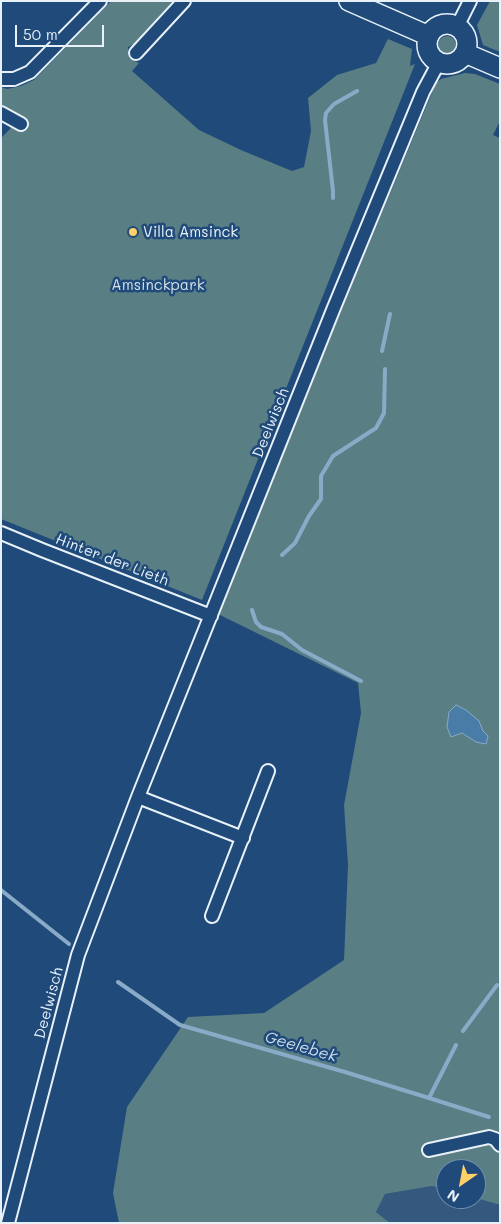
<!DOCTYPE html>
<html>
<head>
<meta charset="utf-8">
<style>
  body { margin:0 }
  #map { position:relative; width:501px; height:1224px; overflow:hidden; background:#1f4a7a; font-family:Mali,sans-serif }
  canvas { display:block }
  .frame { position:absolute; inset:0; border:2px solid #e8f1f8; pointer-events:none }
  .north { position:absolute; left:436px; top:1159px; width:50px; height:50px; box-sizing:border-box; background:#1f4a7a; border:1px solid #6f8dac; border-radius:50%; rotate:213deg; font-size:14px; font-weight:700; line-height:20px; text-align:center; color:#e8f1f8 }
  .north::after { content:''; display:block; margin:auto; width:18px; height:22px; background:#ffd166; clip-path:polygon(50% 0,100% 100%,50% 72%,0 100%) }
  .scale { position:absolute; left:15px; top:25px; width:89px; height:22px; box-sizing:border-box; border:2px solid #e8f1f8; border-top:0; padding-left:6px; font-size:15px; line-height:18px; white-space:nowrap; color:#e8f1f8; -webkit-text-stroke:4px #1f4a7a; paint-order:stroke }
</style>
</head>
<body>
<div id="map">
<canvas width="501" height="1224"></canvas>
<div class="frame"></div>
<div class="north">N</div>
<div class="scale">50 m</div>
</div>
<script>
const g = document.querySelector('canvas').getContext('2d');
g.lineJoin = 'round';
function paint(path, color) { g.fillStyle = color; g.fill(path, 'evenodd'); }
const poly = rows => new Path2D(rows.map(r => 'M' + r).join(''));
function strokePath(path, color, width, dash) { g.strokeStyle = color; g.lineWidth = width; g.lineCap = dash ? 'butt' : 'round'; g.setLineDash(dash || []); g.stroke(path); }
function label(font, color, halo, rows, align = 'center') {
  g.font = font + ' Mali,sans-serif'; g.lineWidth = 5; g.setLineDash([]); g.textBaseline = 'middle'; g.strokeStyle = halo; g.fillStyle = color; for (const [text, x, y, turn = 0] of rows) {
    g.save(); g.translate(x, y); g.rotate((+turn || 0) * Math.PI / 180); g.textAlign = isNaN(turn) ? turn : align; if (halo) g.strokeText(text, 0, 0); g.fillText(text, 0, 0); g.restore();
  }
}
const built = poly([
  [432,1186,446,1190,446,1199,476,1198,500,1205,500,1223,390,1223,376,1212,385,1194]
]);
const green = poly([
  [111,1,173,1,136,43,128,47,128,54,130,59,139,63,132,71,199,130,241,150,292,171,304,167,311,131,308,98,337,75,376,63,388,39,412,49,410,66,415,64,202,600,1,519,1,138,10,129,16,115,1,105,1,87,7,89,21,86,34,80],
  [490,1,500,1,500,52,483,45,477,25],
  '438 45a9 9 0 1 1 18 0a9 9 0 1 1-18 0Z',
  [465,73,475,74,500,84,500,121,493,135,500,138,500,1205,476,1198,476,1169,446,1169,446,1190,432,1186,385,1194,376,1212,390,1223,119,1223,113,1193,127,1107,188,1017,264,1013,344,960,348,865,344,805,361,713,358,683,218,614,332,333,436,83,441,79]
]);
const water = poly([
  [456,705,466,710,479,721,483,731,488,736,486,744,476,742,462,733,451,737,447,727,449,712,456,705]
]);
const stream = poly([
  [333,198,333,191,325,120,326,113,334,104,357,91],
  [382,351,390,314],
  [282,555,295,543,309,516,321,499,321,476,333,456,376,428,384,413,385,369],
  [252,610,256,622,261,627,282,634,302,650,361,681],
  [1,890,69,944],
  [118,982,180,1025,345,1072,429,1098,456,1045],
  [463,1031,497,985],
  [429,1098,489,1117]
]);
const street = poly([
  [457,27,470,1],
  [136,53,184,1],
  [1,79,14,79,30,72,100,1],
  [1,113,21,124],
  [1,533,42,550,211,616],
  [138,797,243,838],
  [212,916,268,771],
  [429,1150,489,1137,495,1139,500,1145],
  [8,1223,78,955,138,797,333,310,423,92,439,62]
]);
const secondary = poly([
  [349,1,429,36],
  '427 44a20 20 0 1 1 40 0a20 20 0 1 1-40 0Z',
  [465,53,500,68]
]);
const markers = [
  [133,232,5,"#ffd166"]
];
const poiNames = [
  ["Villa Amsinck",143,232]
];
const parkNames = [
  ["Amsinckpark",158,285]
];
const streetNames = [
  ["Deelwisch",271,423,-68],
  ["Hinter der Lieth",112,560,21],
  ["Deelwisch",49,1003,-75]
];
const waterNames = [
  ["Geelebek",301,1047,16]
];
paint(built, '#34587e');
paint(green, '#597e84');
paint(water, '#497ca6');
strokePath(water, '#89abc7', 1);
strokePath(stream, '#89abc7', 4);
strokePath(street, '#e8f1f8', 16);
strokePath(secondary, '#e8f1f8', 22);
strokePath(street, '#1f4a7a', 12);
strokePath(secondary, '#1f4a7a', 19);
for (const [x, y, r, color] of markers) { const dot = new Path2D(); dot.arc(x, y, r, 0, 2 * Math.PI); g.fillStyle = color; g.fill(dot); strokePath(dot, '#1f4a7a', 2); }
label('15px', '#e8f1f8', '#1f4a7a', poiNames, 'left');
label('15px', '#d3e0e7', '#1f4a7a', parkNames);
label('15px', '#e8f1f8', '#1f4a7a', streetNames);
label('italic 16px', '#d0dfec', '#1f4a7a', waterNames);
</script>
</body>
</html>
